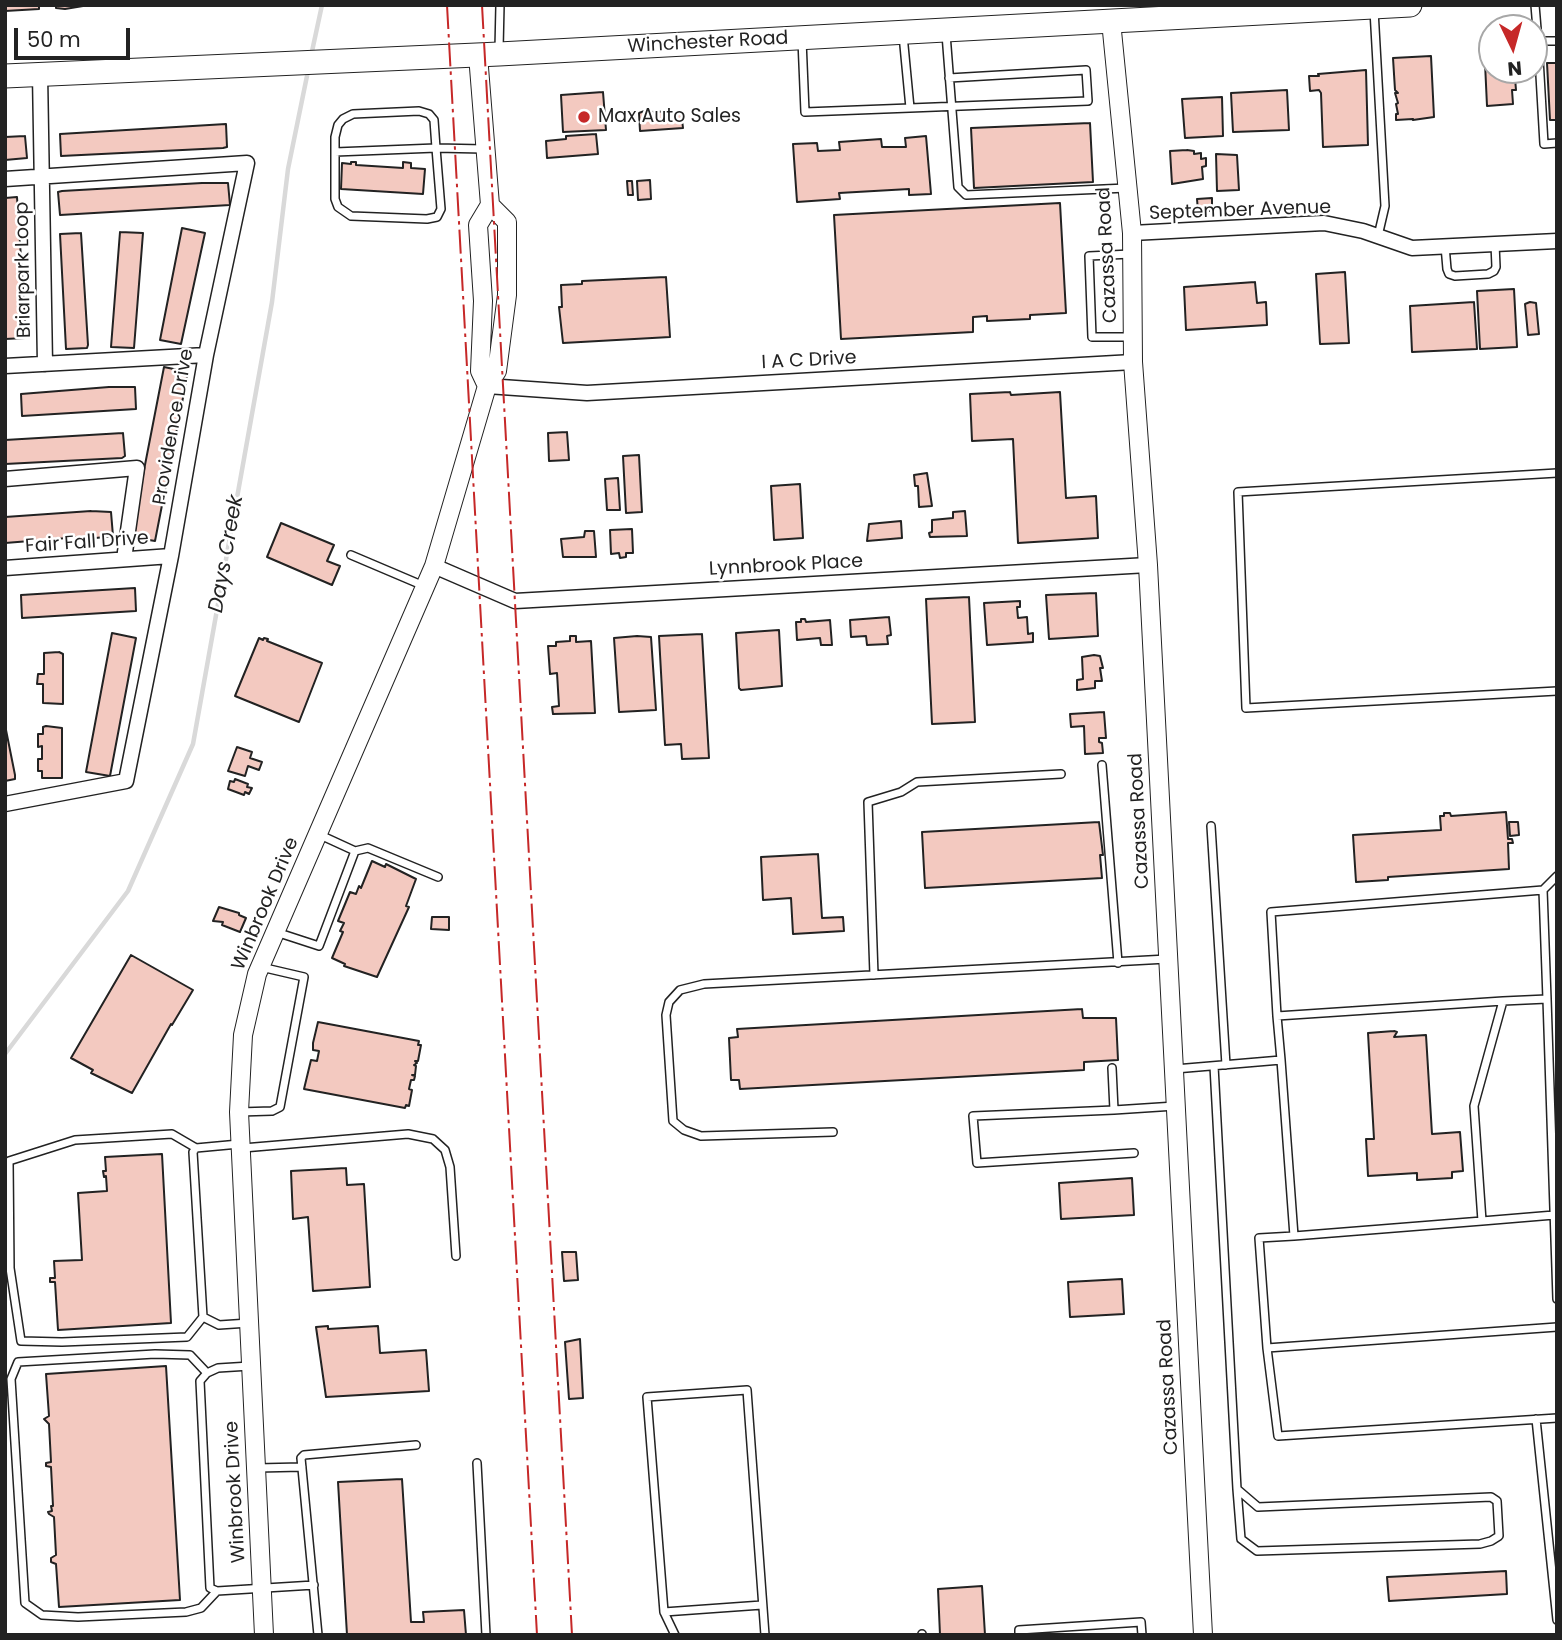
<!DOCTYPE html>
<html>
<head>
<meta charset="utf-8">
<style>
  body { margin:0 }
  #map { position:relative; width:1562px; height:1640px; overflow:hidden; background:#fff; font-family:Poppins,sans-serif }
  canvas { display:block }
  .frame { position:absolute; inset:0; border:7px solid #222; pointer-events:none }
  .north { position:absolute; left:1478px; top:14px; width:70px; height:70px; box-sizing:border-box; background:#fff; border:2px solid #a7a7a7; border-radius:50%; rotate:175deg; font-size:19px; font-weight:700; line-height:28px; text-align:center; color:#222 }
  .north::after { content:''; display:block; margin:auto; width:24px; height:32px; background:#c62828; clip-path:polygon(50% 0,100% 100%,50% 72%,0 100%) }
  .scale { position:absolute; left:14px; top:28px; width:116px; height:32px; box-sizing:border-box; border:4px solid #222; border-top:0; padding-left:9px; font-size:21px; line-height:24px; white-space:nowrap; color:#222; -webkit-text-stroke:5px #fff; paint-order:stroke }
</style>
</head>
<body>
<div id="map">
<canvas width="1562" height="1640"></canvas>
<div class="frame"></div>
<div class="north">N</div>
<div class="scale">50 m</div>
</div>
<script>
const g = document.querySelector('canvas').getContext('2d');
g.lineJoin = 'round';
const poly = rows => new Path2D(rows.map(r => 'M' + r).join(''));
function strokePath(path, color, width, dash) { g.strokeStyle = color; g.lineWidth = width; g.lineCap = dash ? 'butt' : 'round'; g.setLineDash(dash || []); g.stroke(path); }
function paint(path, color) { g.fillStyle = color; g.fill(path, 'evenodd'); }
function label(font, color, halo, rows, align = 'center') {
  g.font = font + ' Poppins,sans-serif'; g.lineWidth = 5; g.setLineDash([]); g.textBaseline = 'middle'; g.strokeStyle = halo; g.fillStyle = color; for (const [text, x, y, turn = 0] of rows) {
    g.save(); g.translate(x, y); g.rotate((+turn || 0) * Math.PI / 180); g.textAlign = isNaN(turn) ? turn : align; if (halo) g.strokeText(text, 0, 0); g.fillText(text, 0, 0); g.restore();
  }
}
const stream = poly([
  [311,56,322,5],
  [5,1054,128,891,193,744,272,302,288,169,308,71]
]);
const building = poly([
  [5,5,39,5,39,9,5,11,5,5],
  [56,5,89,5,65,9,56,8,56,5],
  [1431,56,1434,117,1413,120,1413,119,1396,120,1396,114,1398,114,1396,104,1398,103,1395,93,1398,93,1395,90,1393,58,1431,56],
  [1492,62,1492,70,1511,70,1511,79,1515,78,1516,90,1512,90,1513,104,1487,106,1485,63,1492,62],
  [1547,63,1557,63,1557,120,1550,120,1547,63],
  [1366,70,1368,145,1323,147,1321,93,1319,90,1310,91,1309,76,1319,76,1318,74,1366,70],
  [1287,90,1289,130,1233,132,1231,93,1287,90],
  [603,92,606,130,563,132,561,95,603,92],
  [1222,97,1223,136,1185,138,1182,99,1222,97],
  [647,110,649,112,681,111,683,128,640,131,639,113,647,110],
  [1090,123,1093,182,974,188,971,128,1090,123],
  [226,124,227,147,223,148,61,156,60,134,226,124],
  [596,134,598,154,547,158,546,141,566,139,566,136,596,134],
  [25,136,27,158,5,160,5,137,25,136],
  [926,136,931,194,909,195,909,189,839,193,840,199,797,202,793,144,817,143,818,151,840,150,839,142,881,139,882,147,906,147,905,138,926,136],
  [1187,150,1194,151,1194,154,1201,153,1201,159,1206,158,1206,166,1202,167,1203,179,1172,184,1170,151,1187,150],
  [1216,154,1237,155,1239,190,1217,191,1216,154],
  [351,162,356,162,356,165,403,168,403,162,411,163,411,168,425,169,423,194,341,189,342,163,351,164,351,162],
  [650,180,651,199,638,200,637,181,650,180],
  [627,181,632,181,633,195,628,195,627,181],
  [202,183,228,183,230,205,60,215,58,192,62,191,202,183],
  [17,197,26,335,25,338,5,339,5,198,17,197],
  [1212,198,1212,211,1198,211,1197,199,1212,198],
  [1060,203,1066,313,1030,315,1030,319,987,321,987,316,973,317,973,332,841,339,834,215,1060,203],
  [182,228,205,233,181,344,160,340,182,228],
  [120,232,143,233,134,348,111,347,120,232],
  [81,233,88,345,87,348,66,349,60,234,81,233],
  [1345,272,1349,343,1320,344,1316,274,1345,272],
  [666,277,670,337,563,343,559,307,562,307,561,285,582,284,582,281,666,277],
  [1255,282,1257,303,1266,302,1267,325,1186,330,1184,287,1255,282],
  [1514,289,1517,347,1480,349,1477,291,1514,289],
  [1474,302,1477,349,1412,352,1410,306,1474,302],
  [1530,302,1536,303,1539,334,1528,335,1525,304,1530,302],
  [164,367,188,372,155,541,131,537,164,367],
  [109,387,135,387,136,409,22,416,21,394,109,387],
  [1010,392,1011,395,1060,392,1066,498,1096,496,1098,538,1018,543,1013,439,972,441,971,418,970,394,1010,392],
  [567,432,569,460,549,461,548,433,567,432],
  [123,433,125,456,122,458,5,464,5,440,123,433],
  [639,455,642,512,626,513,623,456,639,455],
  [927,473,932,506,919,507,918,486,915,486,914,475,927,473],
  [618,478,620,510,607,510,605,479,618,478],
  [800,484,803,538,774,540,771,486,800,484],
  [91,511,111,512,113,536,87,539,80,537,5,543,5,517,91,511],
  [965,511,967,536,930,537,929,533,932,532,932,520,953,518,953,512,965,511],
  [901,521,902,538,867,541,869,524,901,521],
  [281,523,334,545,327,561,340,566,332,585,267,557,281,523],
  [632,529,633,553,626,553,626,557,620,558,619,553,611,554,610,530,632,529],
  [585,531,594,531,596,557,563,557,561,539,584,537,585,531],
  [135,588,136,611,22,618,21,595,135,588],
  [1096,593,1098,636,1049,639,1046,595,1096,593],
  [969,597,975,722,932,724,926,599,969,597],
  [1020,601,1020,607,1017,607,1018,618,1027,617,1028,634,1033,633,1033,642,987,645,984,603,1020,601],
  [889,617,891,635,887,636,888,644,867,645,866,636,851,637,850,620,889,617],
  [801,619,805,619,806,622,830,620,832,645,821,645,820,638,797,640,796,622,801,622,801,619],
  [779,630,782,686,741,690,739,688,736,633,779,630],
  [112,633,136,638,110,776,86,772,112,633],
  [702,634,709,758,682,759,681,744,665,745,659,636,702,634],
  [570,636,576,636,576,642,591,641,595,713,553,714,552,707,559,706,557,673,550,674,548,646,556,646,556,642,570,641,570,636],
  [637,636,651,637,656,710,619,712,614,638,637,636],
  [259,638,263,640,264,638,268,639,267,641,322,663,299,722,235,696,259,638],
  [59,652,63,654,63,704,43,703,43,684,37,684,38,674,44,674,44,653,59,652],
  [1094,655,1100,656,1103,668,1100,668,1102,681,1095,681,1095,688,1077,690,1077,680,1083,679,1082,657,1094,655],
  [1104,712,1106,738,1099,738,1099,742,1102,743,1103,753,1085,754,1084,726,1071,727,1070,714,1104,712],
  [5,725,15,775,15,779,5,781,5,725],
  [46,726,62,728,62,778,42,778,42,771,38,771,38,759,42,759,42,746,38,747,38,734,43,734,43,727,46,726],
  [237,747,252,752,250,758,262,762,259,770,248,766,245,776,228,771,237,747],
  [235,779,248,784,247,787,252,788,249,794,245,792,244,795,228,789,230,781,234,782,235,779],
  [1506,812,1508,839,1512,839,1513,843,1508,843,1509,869,1388,877,1388,880,1356,882,1353,835,1441,830,1440,816,1444,816,1444,813,1450,813,1451,816,1506,812],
  [1099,822,1103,855,1100,855,1102,878,925,888,922,832,1099,822],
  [1509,822,1518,822,1519,835,1510,836,1509,822],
  [818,854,822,918,843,917,844,931,793,934,791,898,763,900,761,857,818,854],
  [372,861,385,867,386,864,416,879,406,906,409,907,377,977,344,966,345,964,332,958,343,932,340,931,344,923,338,921,350,892,356,894,359,886,361,888,372,861],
  [219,907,239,913,239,915,246,918,240,932,222,925,223,922,213,921,219,907],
  [432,917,449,917,449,930,431,929,432,917],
  [131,955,193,990,172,1025,171,1024,132,1093,91,1073,93,1070,71,1058,131,955],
  [1082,1009,1083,1018,1116,1018,1118,1060,1084,1062,1084,1070,740,1089,739,1080,731,1080,729,1038,738,1037,737,1029,1082,1009],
  [318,1022,419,1041,418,1045,421,1045,418,1061,415,1061,417,1063,414,1065,416,1066,415,1075,412,1075,415,1076,414,1080,411,1080,409,1089,412,1090,409,1106,406,1105,405,1108,304,1089,311,1060,317,1061,319,1051,313,1050,313,1043,318,1022],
  [1394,1031,1397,1032,1394,1037,1426,1035,1432,1134,1460,1132,1463,1171,1452,1172,1452,1178,1417,1180,1417,1173,1368,1176,1366,1139,1374,1139,1368,1033,1394,1031],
  [162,1154,171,1323,58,1330,55,1282,50,1282,50,1278,55,1278,54,1261,82,1260,78,1193,107,1191,106,1176,104,1177,103,1171,106,1171,105,1157,162,1154],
  [346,1168,347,1185,364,1184,370,1287,313,1291,308,1217,293,1219,291,1171,346,1168],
  [1132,1178,1134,1215,1061,1219,1059,1183,1132,1178],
  [562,1252,576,1252,578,1280,564,1281,562,1252],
  [1122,1279,1124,1314,1070,1317,1068,1282,1122,1279],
  [328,1326,328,1329,378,1326,380,1353,426,1350,429,1391,326,1397,316,1327,328,1326],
  [580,1339,583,1398,569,1399,565,1342,580,1339],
  [166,1366,180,1600,59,1607,56,1564,51,1562,51,1558,56,1555,54,1517,49,1514,48,1512,52,1511,51,1506,53,1506,51,1467,46,1466,46,1463,51,1462,49,1424,44,1419,49,1416,46,1374,166,1366],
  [402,1479,411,1622,424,1622,423,1612,464,1610,466,1635,347,1635,338,1482,402,1479],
  [1506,1571,1507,1594,1389,1601,1387,1577,1506,1571],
  [982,1586,985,1635,940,1635,938,1589,982,1586]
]);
const service = poly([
  [1535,5,1538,41],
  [1374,10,1385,206,1378,236],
  [946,34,958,187,966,195,1127,188],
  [903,35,910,108,1088,101,1086,70,949,78],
  [802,40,805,112,910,108],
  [1557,41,1538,41,1544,144,1557,143],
  [499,49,500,5],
  [335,152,436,148,434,120,429,114,419,111,353,114,343,119,338,125,335,137,335,199,338,207,351,216,427,219,437,217,441,209,436,148,484,149],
  [1445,246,1447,269,1449,274,1455,276,1488,274,1494,271,1496,267,1495,244],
  [1131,254,1089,256,1092,337,1132,337],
  [1557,473,1238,492,1246,708,1557,691],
  [351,555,424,586],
  [1102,765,1118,963],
  [1211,826,1226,1065],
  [355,851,368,848,438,877],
  [1543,890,1557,876],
  [276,932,319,946,355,851,318,834],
  [874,975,868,802,901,792,917,782,1061,774],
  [1503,1001,1547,999,1557,1299],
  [1277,1016,1271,912,1543,890,1547,999],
  [1214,1066,1237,1489,1258,1507,1491,1497,1497,1501,1499,1536,1491,1541,1480,1544,1257,1551,1241,1539,1237,1489],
  [1112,1068,1114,1110,1175,1106],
  [1175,1069,1281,1060,1294,1236,1482,1221,1474,1106,1503,1001,1277,1016,1281,1060],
  [1114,1110,973,1116,977,1163,1134,1153],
  [239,1112,272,1111,280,1107,304,977,261,967],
  [833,1132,701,1136,684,1130,673,1121,666,1015,669,1002,680,990,704,984,1167,959],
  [239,1144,196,1148,193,1152,203,1317,219,1325,249,1323],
  [196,1148,172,1134,75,1140,9,1161,10,1268,21,1341,62,1342,187,1337,203,1317],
  [243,1148,408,1134,433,1139,445,1150,450,1167,456,1256],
  [1482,1221,1554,1215],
  [1294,1236,1259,1238,1267,1348,1278,1436,1557,1418],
  [1267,1348,1557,1327],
  [250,1366,218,1368,207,1373,200,1381,210,1588,217,1591,314,1585],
  [207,1373,190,1355,155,1354,18,1362,11,1379,25,1603,42,1615,78,1617,186,1612,201,1608,217,1591],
  [1536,1419,1557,1620],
  [477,1463,486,1635],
  [257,1468,302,1467],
  [762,1605,664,1612,647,1397,747,1390,765,1635],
  [664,1612,675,1635],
  [922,1634,922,1635],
  [318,1635,301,1458,304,1455,416,1445],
  [1019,1635,1019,1630,1141,1622,1142,1635]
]);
const minor = poly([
  [40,74,45,364],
  [5,179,247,163,206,355,171,556,126,781,5,804],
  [1132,233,1324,223,1363,231,1412,248,1557,241],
  [5,366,206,355],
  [487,386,587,393,1133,362],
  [5,479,137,468,124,559],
  [434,566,515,601,1148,565],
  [5,568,171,556]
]);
const tertiary = poly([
  [1111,21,1132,233,1133,362,1148,565,1203,1635],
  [478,55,490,205,478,225,483,301,480,371,487,386],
  [264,1635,239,1112,243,1035,257,974,434,566,487,386,497,371,507,295,507,222,490,205]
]);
const primary = poly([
  [5,76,499,54,1410,5]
]);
const power = poly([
  [447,5,537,1635],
  [482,5,572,1635]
]);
const markers = [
  [584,117,7,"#c62828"]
];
const streetNames = [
  ["Winchester Road",708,43,-3],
  ["September Avenue",1240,211,-2],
  ["Cazassa Road",1108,255,-93],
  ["Briarpark Loop",24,270,-91],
  ["I A C Drive",809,361,-3],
  ["Providence Drive",174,427,-80],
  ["Fair Fall Drive",87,543,-4],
  ["Lynnbrook Place",786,566,-3],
  ["Cazassa Road",1140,821,-93],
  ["Winbrook Drive",266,904,-67],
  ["Cazassa Road",1169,1387,-93],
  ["Winbrook Drive",236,1492,-93]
];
const poiNames = [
  ["Max Auto Sales",598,117]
];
const waterNames = [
  ["Days Creek",227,554,-80]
];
strokePath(stream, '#d9d9d9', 4.5);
paint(building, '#f3c9c0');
strokePath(building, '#222', 2);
strokePath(service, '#222', 10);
strokePath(minor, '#222', 17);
strokePath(tertiary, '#222', 20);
strokePath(primary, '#222', 25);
strokePath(service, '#fff', 7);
strokePath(minor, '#fff', 14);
strokePath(tertiary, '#fff', 18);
strokePath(primary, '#fff', 23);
strokePath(power, '#c62828', 2, [24, 5, 3.5, 5]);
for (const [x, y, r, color] of markers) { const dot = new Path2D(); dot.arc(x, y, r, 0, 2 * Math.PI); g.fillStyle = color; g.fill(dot); strokePath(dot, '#fff', 2.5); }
label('19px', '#222', '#fff', streetNames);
label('19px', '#222', '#fff', poiNames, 'left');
label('italic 21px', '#222', '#fff', waterNames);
</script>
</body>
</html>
